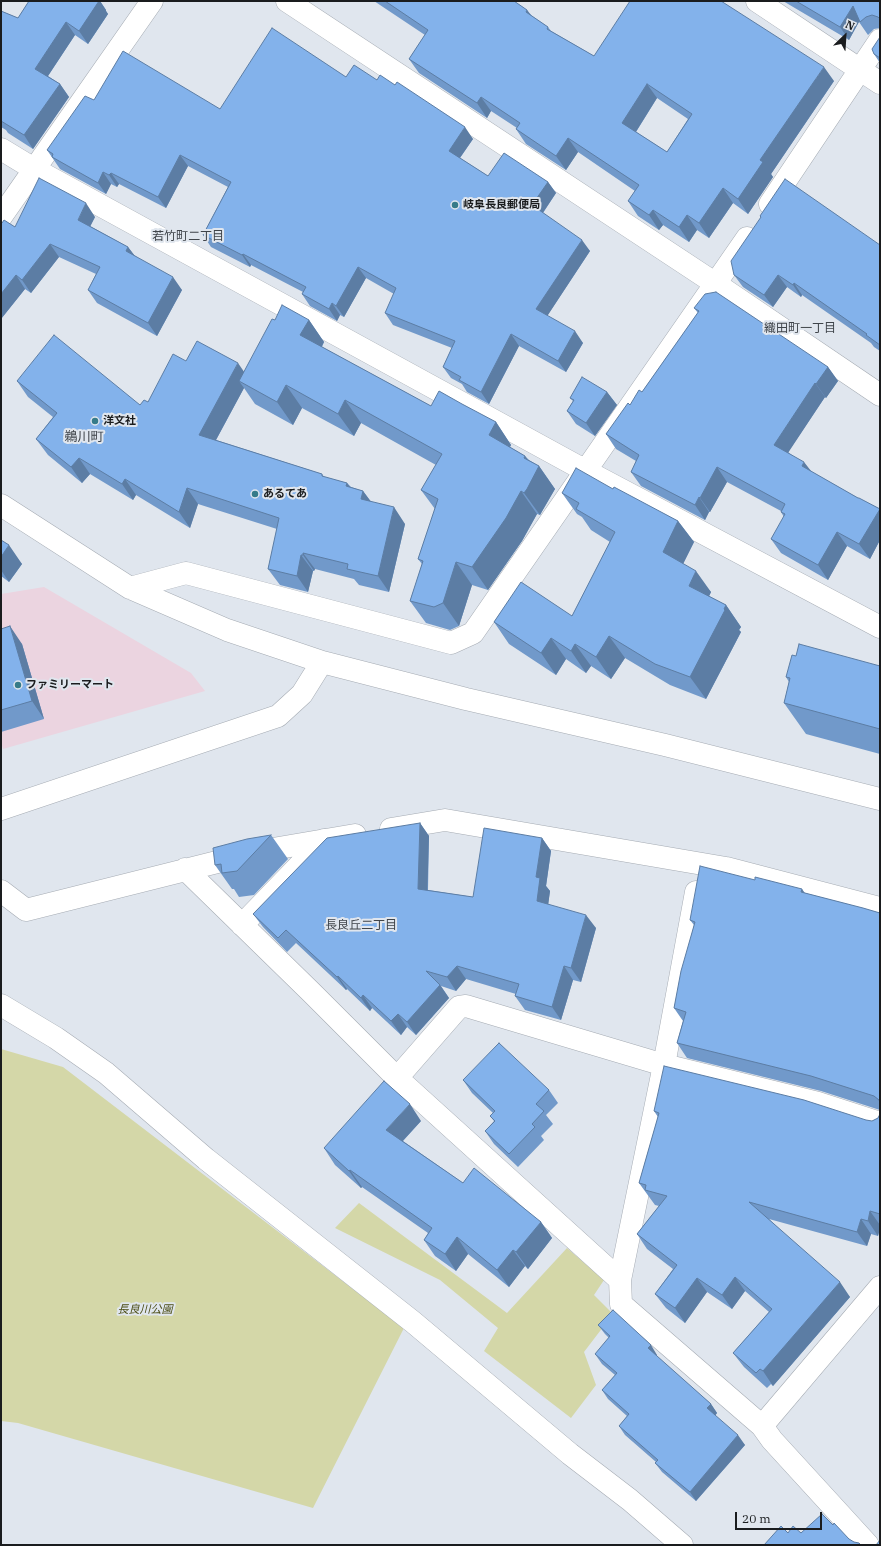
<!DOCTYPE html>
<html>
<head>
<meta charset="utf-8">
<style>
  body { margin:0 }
  #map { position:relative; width:881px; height:1546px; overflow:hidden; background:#e0e6ee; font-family:"IBM Plex Serif",serif }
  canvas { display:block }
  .frame { position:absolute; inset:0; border:2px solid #1a1c1e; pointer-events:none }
  .north { position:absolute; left:825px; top:16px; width:40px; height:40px; -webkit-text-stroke:3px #e0e6ee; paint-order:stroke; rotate:25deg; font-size:11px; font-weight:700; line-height:16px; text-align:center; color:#1a1c1e }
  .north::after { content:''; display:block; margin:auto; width:14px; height:18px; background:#1a1c1e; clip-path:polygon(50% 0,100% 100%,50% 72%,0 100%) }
  .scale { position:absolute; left:735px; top:1512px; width:87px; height:18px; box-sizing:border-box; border:2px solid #1a1c1e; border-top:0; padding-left:5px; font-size:12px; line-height:14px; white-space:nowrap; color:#1a1c1e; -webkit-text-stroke:3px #e0e6ee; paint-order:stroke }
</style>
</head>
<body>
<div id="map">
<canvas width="881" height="1546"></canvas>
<div class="frame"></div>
<div class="north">N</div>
<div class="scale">20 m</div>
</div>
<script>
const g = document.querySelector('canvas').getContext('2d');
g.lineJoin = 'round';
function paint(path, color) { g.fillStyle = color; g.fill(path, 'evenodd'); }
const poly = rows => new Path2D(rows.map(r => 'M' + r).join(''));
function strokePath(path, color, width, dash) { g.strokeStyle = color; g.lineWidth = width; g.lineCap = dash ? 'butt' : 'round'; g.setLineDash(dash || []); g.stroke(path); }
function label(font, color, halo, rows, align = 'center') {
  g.font = font + ' "IBM Plex Serif","Noto Sans JP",serif'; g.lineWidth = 4; g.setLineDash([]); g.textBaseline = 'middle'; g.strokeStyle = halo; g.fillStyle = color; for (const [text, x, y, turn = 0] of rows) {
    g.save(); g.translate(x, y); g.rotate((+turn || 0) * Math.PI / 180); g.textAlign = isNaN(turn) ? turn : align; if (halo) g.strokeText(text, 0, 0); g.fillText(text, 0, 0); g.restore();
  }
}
const commercial = poly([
  [44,587,191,673,205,691,3,749,1,743,1,594]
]);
const green = poly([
  [1,1049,63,1067,404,1328,313,1508,18,1423,1,1421],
  [359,1203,507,1313,567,1248,604,1280,594,1295,613,1314,584,1352,596,1385,571,1418,484,1351,498,1328,440,1280,335,1228]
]);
const minor = poly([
  [287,1,716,284,880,395],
  [757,1,880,83],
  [1,149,34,169,586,471,880,627],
  [770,204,880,40],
  [1,217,152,1],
  [1,505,130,588,227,630,322,662,466,699,665,745,880,799],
  [130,588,186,573,451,643,473,633,747,238],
  [1,809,278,716,302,694,322,662],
  [391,829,445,820,726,868,880,908],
  [185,869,311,992,397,1078,620,1280,621,1304,762,1426,772,1440,868,1545],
  [1,891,26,910,261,851,355,835],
  [242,925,324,840],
  [1,1005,56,1038,106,1073,206,1159,413,1322,570,1454,630,1500,682,1545],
  [397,1078,459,1007,466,1006,664,1065,818,1103,880,1123],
  [620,1280,664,1065,696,892],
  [762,1426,880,1287]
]);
const wall = poly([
  [29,1,100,1,106,10,106,11,108,14,88,44,75,35,48,76,60,84,69,97,33,149,8,133,6,130,1,127,1,11,18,18],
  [374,1,514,1,527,10,532,16,548,27,551,31,594,56,834,81,771,174,773,177,748,214,733,203,709,238,697,230,689,242,663,225,659,230,638,216,628,201,635,191,578,152,566,170,526,144,516,129,517,128,491,111,487,118,419,73,409,59,425,35],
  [657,98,688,119,667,152,636,132],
  [783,1,880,1,880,28,874,29,868,35,859,22,849,40],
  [880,37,880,63,874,54],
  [346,77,377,80,473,139,460,158,488,176,548,182,556,193,543,213,590,251,547,316,583,343,566,372,519,346,489,404,467,392,462,384,451,378,443,367,452,348,393,325,385,313,394,294,366,278,344,317,340,315,337,321,310,306,302,294,303,292,251,265,250,267,211,247,203,235,228,187,188,166,166,208,119,184,117,187,111,184,106,194,60,169,47,150,94,100,220,109],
  [760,216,880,245,880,351,874,347,871,343,802,295,801,297,787,287,773,307,743,287,734,275,761,217],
  [95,217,90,226,128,247,134,255,182,290,157,336,97,303,88,290,96,274,59,257,31,293,25,289,1,319,1,223,15,227],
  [694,308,828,367,838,381,826,398,825,397,788,452,812,472,858,498,880,509,880,540,870,559,847,546,828,580,781,553,771,539,784,517,781,512,781,511,727,482,710,512,709,512,705,520,641,486,631,472,636,461,616,449,606,434,630,405,642,392,698,313],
  [275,320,309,320,324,342,322,347,431,406,496,422,511,445,510,447,525,456,529,460,539,466,555,489,542,511,540,515,537,514,522,541,488,590,472,585,459,626,450,630,426,623,410,601,422,564,418,559,435,509,421,490,436,465,361,423,354,436,302,408,293,425,255,404,244,388,216,440,322,474,324,477,347,483,351,487,363,491,371,502,405,524,389,592,359,585,354,579,315,569,314,571,313,571,308,592,280,585,268,569,277,529,198,504,190,528,136,495,133,500,90,474,82,483,48,455,36,439,53,417,28,397,17,381,140,405,148,402,186,361,244,372],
  [607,392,617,405,595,436,576,424,567,411,573,401,570,398],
  [613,489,678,521,694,542,683,564,711,592,709,596,726,605,741,627,739,630,741,632,706,699,670,685,625,658,611,679,591,666,586,673,566,659,556,675,509,644,494,622,572,616,610,542,591,530,582,517,577,514,562,493],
  [1,540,22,564,9,582,1,576],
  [1,629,22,644,44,719,1,732],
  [796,656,880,666,880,754,806,734,784,703,789,682,786,677],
  [420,823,429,836,428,890,473,897,542,838,551,851,546,886,550,891,548,904,596,928,581,982,573,980,561,1020,525,1010,515,996,516,994,466,979,456,991,441,986,449,998,416,1035,407,1027,401,1035,372,1008,370,1011,347,989,346,990,296,943,287,952,263,927,253,914],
  [271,835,288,859,254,895,239,897,234,889,232,889,215,865],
  [805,893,880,913,880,1110,821,1091,687,1058,677,1043,683,1021,674,1008,694,925,690,920],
  [463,1080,549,1090,558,1103,546,1115,553,1124,541,1136,544,1140,518,1167,494,1144,485,1131,494,1121,490,1116,493,1113,472,1093],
  [654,1111,872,1121,878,1118,880,1114,880,1228,878,1236,871,1234,867,1246,769,1219,850,1297,773,1386,771,1384,767,1388,744,1367,733,1353,769,1312,745,1291,732,1309,707,1292,685,1323,666,1308,655,1294,673,1269,647,1249,637,1234,659,1206,655,1205,639,1183,658,1117],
  [421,1121,403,1141,463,1183,541,1222,552,1238,528,1269,525,1266,509,1287,468,1254,456,1271,435,1256,424,1240,428,1233,362,1187,361,1188,335,1165,324,1148],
  [598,1325,657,1355,656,1356,711,1404,717,1413,715,1416,745,1445,696,1501,662,1472,655,1463,656,1462,625,1435,619,1426,627,1416,608,1399,602,1390,615,1375,602,1364,595,1354,609,1338,605,1334]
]);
const shadedWall = poly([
  [97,1,100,1,106,10,106,11,108,14,88,44,79,31],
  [853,6,861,18,849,40,840,27],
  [527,10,537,24,526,12],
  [66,22,75,35,44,82,35,69],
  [824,67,834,81,771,174,773,177,748,214,738,199,760,160],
  [60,84,69,97,33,149,24,135],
  [647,84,657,98,632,138,622,123],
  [481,97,491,111,487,118,477,103],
  [465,127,473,139,457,162,449,151],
  [568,138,578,152,566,170,556,156],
  [180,155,188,166,166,208,158,197],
  [103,172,111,184,106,194,98,183],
  [111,173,119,184,117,187,109,175],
  [548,182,556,193,540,217,532,205],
  [723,188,733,203,709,238,699,223],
  [86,203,95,217,87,233,78,220],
  [653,210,663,225,659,230,649,215],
  [687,215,697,230,689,242,679,227],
  [582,240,590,251,544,321,536,309],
  [50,244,59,257,31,293,22,280],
  [128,247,138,260,126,251],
  [243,254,251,265,250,267,242,255],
  [358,267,366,278,344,317,336,306],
  [16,275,25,289,1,319,1,294],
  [778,275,787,287,773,307,764,295],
  [173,277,182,290,157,336,148,323],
  [794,283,802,295,801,297,793,285],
  [332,303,340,315,337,321,329,309],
  [309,320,324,342,316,357,300,335],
  [575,331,583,343,566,372,558,361],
  [511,334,519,346,489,404,481,392],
  [238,363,249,379,239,381,244,388,210,451,199,435],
  [828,367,838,381,826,398,816,384],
  [815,383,825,397,784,459,774,445],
  [286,385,302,408,293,425,277,402],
  [607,392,617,405,595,436,586,423],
  [345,400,361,423,354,436,338,414],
  [496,422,511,445,504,458,489,435],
  [525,456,536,471,539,466,555,489,540,515,524,493,524,458],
  [79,458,90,474,82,483,71,467],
  [804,462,815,476,802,466],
  [717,467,727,482,710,512,700,498],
  [125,479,136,495,133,500,122,484],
  [347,483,359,499,346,486],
  [187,488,198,504,190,528,179,512],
  [363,491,375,507,361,499],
  [521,491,537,514,522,541,488,590,472,567],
  [699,497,709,512,705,520,695,505],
  [394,507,405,524,389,592,378,576],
  [880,509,880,540,870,559,859,544],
  [678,521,694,542,678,574,663,552],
  [837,532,847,546,828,580,818,565],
  [9,545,22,564,9,582,1,570,1,557],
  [303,553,315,569,314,571,303,555],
  [301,555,313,571,308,592,297,576],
  [456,562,472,585,459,626,443,603],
  [696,571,711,592,704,607,689,586],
  [726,605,741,627,739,630,741,632,706,699,690,677],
  [10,626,22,644,44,719,32,701],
  [609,636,625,658,611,679,596,657],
  [551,638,566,659,556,675,541,653],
  [575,644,591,666,586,673,571,651],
  [420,823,429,836,427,902,418,889],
  [542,838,551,851,546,886,550,891,547,914,537,901,536,877],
  [802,889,812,903,801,892],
  [586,915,596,928,581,982,571,968],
  [457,966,466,979,456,991,447,977],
  [564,966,573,980,561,1020,552,1007],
  [338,976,347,989,346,990,337,977],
  [440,985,449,998,416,1035,407,1022],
  [363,995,372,1008,370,1011,361,998],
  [398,1014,407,1027,401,1035,391,1021],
  [410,1104,421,1121,398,1146,386,1130],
  [350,1170,362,1187,361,1188,349,1171],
  [870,1211,880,1225,880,1228,878,1236,868,1221],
  [861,1219,871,1234,867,1246,857,1232],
  [541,1222,552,1238,528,1269,516,1252],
  [457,1237,468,1254,456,1271,445,1254],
  [513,1250,525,1266,509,1287,497,1270],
  [735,1277,745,1291,732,1309,722,1295],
  [697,1278,707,1292,685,1323,675,1308],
  [840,1282,850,1297,773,1386,763,1371],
  [651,1345,657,1355,654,1358,648,1348],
  [711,1404,717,1413,713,1418,707,1408],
  [738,1435,745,1445,696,1501,690,1492]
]);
const building = poly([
  [29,1,99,1,79,31,66,22,35,69,60,84,24,135,1,121,1,11,18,18,29,1],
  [385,1,514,1,527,10,526,12,548,27,547,29,594,56,630,1,721,1,824,67,760,160,763,162,738,199,723,188,699,223,687,215,679,227,653,210,649,215,628,201,639,185,568,138,556,156,516,129,520,123,481,97,477,103,409,59,428,30,385,1],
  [647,84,692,114,667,152,622,123,647,84],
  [796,1,880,1,880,19,878,17,872,15,866,17,860,22,853,6,840,27,796,1],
  [272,28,346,77,354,65,377,80,380,75,395,85,397,82,465,127,449,151,488,176,504,153,548,182,532,205,582,240,536,309,575,331,558,361,511,334,481,392,459,380,461,377,443,367,455,341,385,313,396,288,358,267,336,306,332,303,329,309,302,294,306,287,243,254,242,255,203,235,231,182,180,155,158,197,111,173,109,175,103,172,98,183,52,157,53,154,47,150,85,96,94,100,123,51,220,109,272,28],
  [880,37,880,58,874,54,872,49,880,37],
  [39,178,86,203,78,220,128,247,126,251,173,277,148,323,88,290,100,267,50,244,22,280,16,275,1,294,1,223,2,223,4,220,15,227,39,178],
  [785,179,880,245,880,345,866,335,867,334,794,283,793,285,778,275,764,295,734,275,731,261,761,217,760,216,785,179],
  [716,292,828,367,816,384,815,383,774,445,804,462,802,466,858,498,859,498,880,509,859,544,837,532,818,565,771,539,785,514,781,512,785,504,717,467,700,498,699,497,695,505,631,472,639,455,606,434,628,403,630,405,639,390,642,392,699,311,694,308,705,294,716,292],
  [282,305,309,320,300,335,431,406,439,391,462,404,496,422,489,435,525,456,524,458,539,466,527,489,524,493,521,491,506,518,472,567,456,562,443,603,434,607,410,601,423,561,418,559,438,499,421,490,442,454,345,400,338,414,286,385,277,402,239,381,272,319,275,320,282,305],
  [54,335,140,405,144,400,148,402,173,354,186,361,197,341,238,363,199,435,322,474,322,476,347,483,346,486,363,491,361,499,394,507,378,576,347,569,348,564,303,553,303,555,301,555,297,576,268,569,279,518,187,488,179,512,125,479,122,484,79,458,71,467,36,439,57,413,17,381,54,335],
  [582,377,607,392,586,423,567,411,574,400,570,398,582,377],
  [576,468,613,489,614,487,678,521,663,552,696,571,689,586,726,605,724,609,725,610,690,677,655,664,609,636,596,657,575,644,571,651,551,638,541,653,494,622,521,582,572,616,615,532,576,509,579,503,562,493,576,468],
  [1,540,9,545,1,557,1,540],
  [10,626,32,701,1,710,1,629,10,626],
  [799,644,880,666,880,729,784,703,790,678,786,677,792,655,796,656,799,644],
  [420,823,418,889,473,897,484,828,542,838,536,877,540,878,537,901,586,915,571,968,564,966,552,1007,515,996,519,984,457,966,447,977,426,971,440,985,407,1022,398,1014,391,1021,363,995,361,998,338,976,337,977,286,930,278,938,253,914,327,838,420,823],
  [271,835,237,871,222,873,221,864,215,865,213,848,247,839,271,835],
  [700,866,755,880,755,877,802,889,801,892,863,908,880,913,880,1102,879,1100,874,1096,811,1076,677,1043,686,1012,674,1008,681,971,695,922,690,920,700,866],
  [499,1043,549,1090,536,1104,544,1111,532,1124,535,1127,509,1154,485,1131,495,1121,490,1116,495,1111,463,1080,499,1043],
  [664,1066,804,1100,866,1120,872,1121,878,1118,880,1114,880,1214,870,1211,868,1221,861,1219,857,1232,749,1202,840,1282,763,1371,760,1369,756,1373,733,1353,772,1309,735,1277,722,1295,697,1278,675,1308,655,1294,677,1265,637,1234,667,1196,645,1190,646,1185,639,1183,659,1113,654,1111,664,1066],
  [384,1081,410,1104,386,1130,463,1183,474,1168,541,1222,516,1252,513,1250,497,1270,457,1237,445,1254,424,1240,432,1228,350,1170,349,1171,324,1148,384,1081],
  [613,1310,651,1345,648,1348,711,1404,707,1408,738,1435,690,1492,655,1463,658,1460,619,1426,629,1414,602,1390,617,1373,595,1354,610,1336,598,1325,613,1310],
  [822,1514,833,1525,834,1523,849,1539,854,1542,859,1543,861,1545,764,1545,781,1526,788,1533,793,1526,801,1533,822,1514],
  [880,1540,880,1545,876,1545,880,1540]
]);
const markers = [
  [455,205,4,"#367b89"],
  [95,421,4,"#367b89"],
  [255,494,4,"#367b89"],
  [18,685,4,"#367b89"]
];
const poiNames = [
  ["岐阜長良郵便局",463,205],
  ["洋文社",103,421],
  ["あるてあ",263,494],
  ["ファミリーマート",26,685]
];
const parkNames = [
  ["長良川公園",145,1310]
];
const neighbourhoodNames = [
  ["若竹町二丁目",188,237],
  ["織田町一丁目",800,329],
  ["長良丘二丁目",361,926]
];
const quarterNames = [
  ["鵜川町",84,437]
];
paint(commercial, '#ebd4e0');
paint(green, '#d4d7a8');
strokePath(minor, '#a5abb3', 23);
strokePath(minor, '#fff', 22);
paint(wall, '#7199ca');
paint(shadedWall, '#5c7da4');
paint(building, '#83b2eb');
strokePath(building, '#5c7da4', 1);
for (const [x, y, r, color] of markers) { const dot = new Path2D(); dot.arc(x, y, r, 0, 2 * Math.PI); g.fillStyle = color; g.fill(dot); strokePath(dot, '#e0e6ee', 1.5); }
label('bold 11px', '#1a1c1e', '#e0e6ee', poiNames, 'left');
label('italic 11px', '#4c4e16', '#e0e6ee', parkNames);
label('12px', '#3f444a', '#e0e6ee', neighbourhoodNames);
label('13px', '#3f444a', '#e0e6ee', quarterNames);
</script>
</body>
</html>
